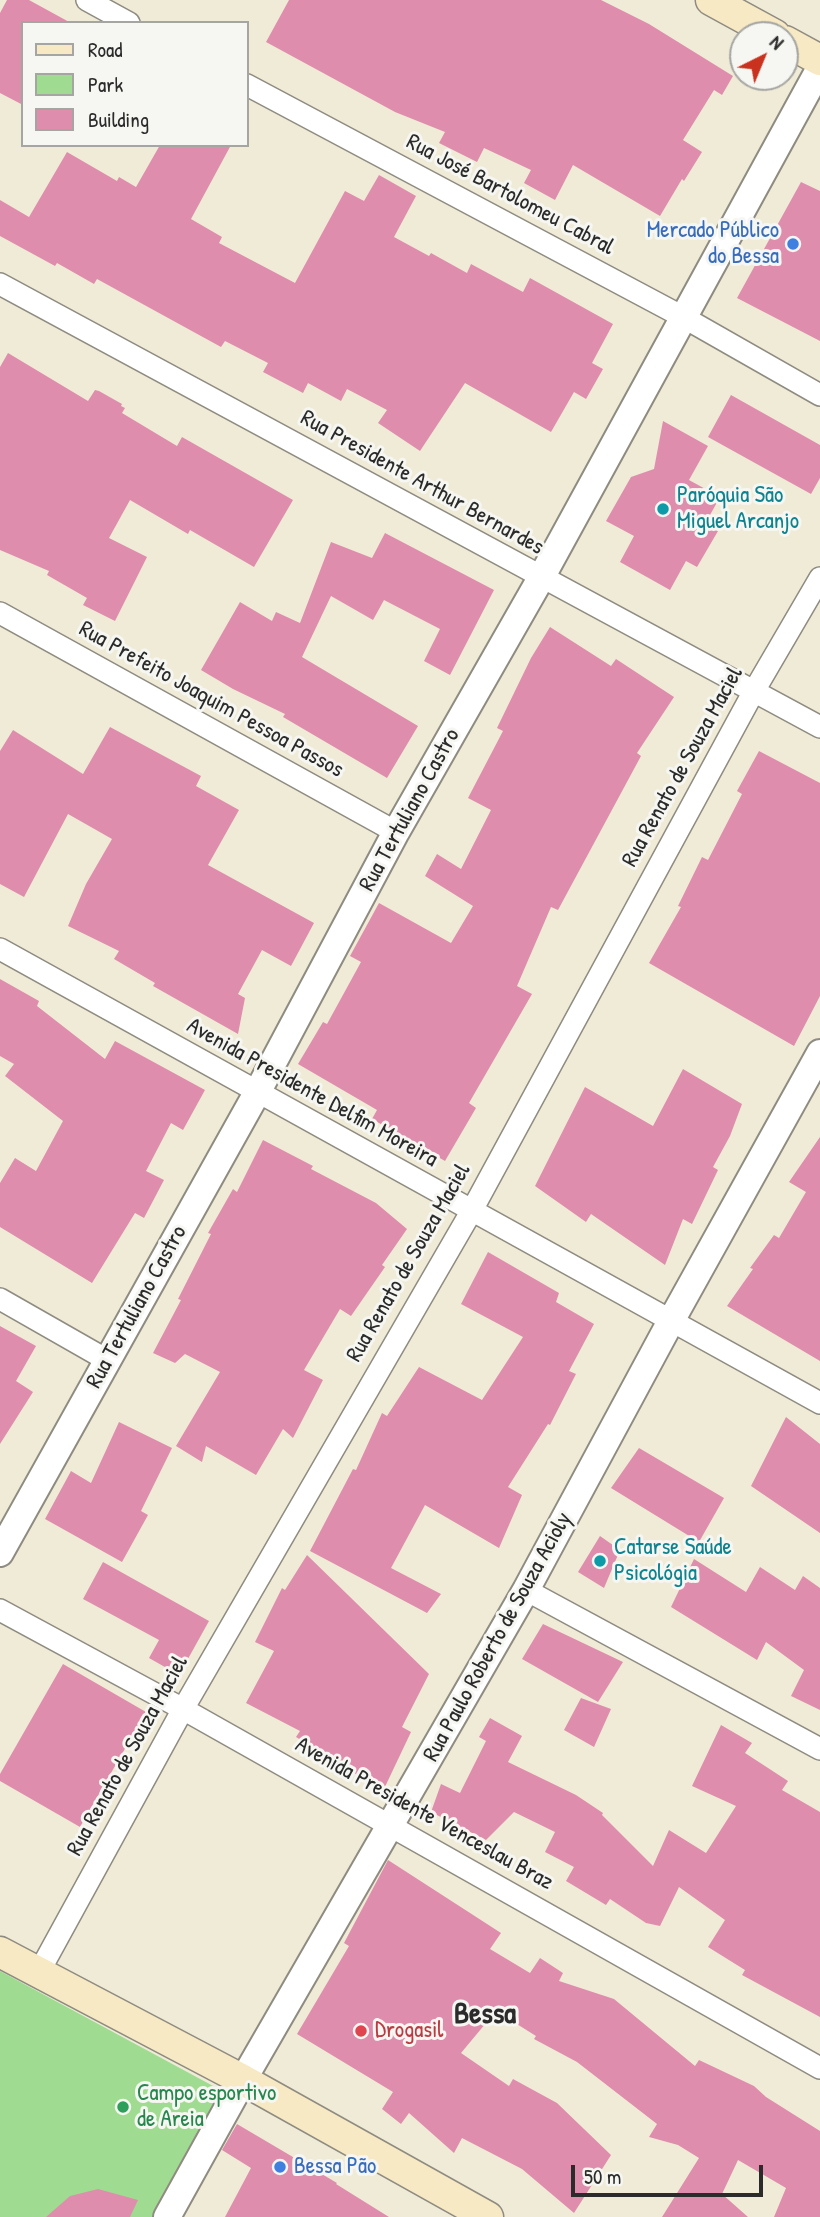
<!DOCTYPE html>
<html>
<head>
<meta charset="utf-8">
<style>
  body { margin:0 }
  #map { position:relative; width:820px; height:2217px; overflow:hidden; background:#f0ebd7; font-family:"Patrick Hand",sans-serif }
  canvas { display:block }
  .legend { position:absolute; left:21px; top:21px; width:228px; height:126px; box-sizing:border-box; background:#f6f6f2; border:2px solid #a5a5a2; margin:0; padding:9px 12px; list-style:none; font-size:21px; color:#2b2b2b }
  .legend li { display:flex; align-items:center; gap:14px; height:35px }
  .legend b { width:35px; border:2px solid #a5a5a2 }
  .north { position:absolute; left:729px; top:21px; width:70px; height:70px; box-sizing:border-box; background:#f6f6f2; border:2px solid #a5a5a2; border-radius:50%; rotate:43deg; font-size:19px; font-weight:700; line-height:28px; text-align:center; color:#2b2b2b }
  .north::after { content:''; display:block; margin:auto; width:24px; height:32px; background:#c8321e; clip-path:polygon(50% 0,100% 100%,50% 72%,0 100%) }
  .scale { position:absolute; left:571px; top:2165px; width:192px; height:32px; box-sizing:border-box; border:4px solid #2b2b2b; border-top:0; padding-left:9px; font-size:21px; line-height:24px; white-space:nowrap; color:#2b2b2b; -webkit-text-stroke:5px #f6f6f2; paint-order:stroke }
</style>
</head>
<body>
<div id="map">
<canvas width="820" height="2217"></canvas>
<ul class="legend">
<li><b style="height:9px;background:#f7e9c3"></b>Road</li>
<li><b style="height:19px;background:#9fdc91"></b>Park</li>
<li><b style="height:19px;background:#df8dad"></b>Building</li>
</ul>
<div class="north">N</div>
<div class="scale">50 m</div>
</div>
<script>
const g = document.querySelector('canvas').getContext('2d');
g.lineJoin = 'round';
function paint(path, color) { g.fillStyle = color; g.fill(path, 'evenodd'); }
const poly = rows => new Path2D(rows.map(r => 'M' + r).join(''));
function strokePath(path, color, width, dash) { g.strokeStyle = color; g.lineWidth = width; g.lineCap = dash ? 'butt' : 'round'; g.setLineDash(dash || []); g.stroke(path); }
function label(font, color, halo, rows, align = 'center') {
  g.font = font + ' "Patrick Hand",sans-serif'; g.lineWidth = 6; g.setLineDash([]); g.textBaseline = 'middle'; g.strokeStyle = halo; g.fillStyle = color; for (const [text, x, y, turn = 0] of rows) {
    g.save(); g.translate(x, y); g.rotate((+turn || 0) * Math.PI / 180); g.textAlign = isNaN(turn) ? turn : align; if (halo) g.strokeText(text, 0, 0); g.fillText(text, 0, 0); g.restore();
  }
}
const green = poly([
  [0,1971,228,2094,157,2217,0,2217]
]);
const building = poly([
  [7,0,29,0,71,23,23,23,23,105,0,93,0,13],
  [289,0,601,0,649,24,733,76,722,95,714,90,683,140,702,152,684,181,682,179,660,216,573,165,555,200,524,183,531,170,484,148,477,162,439,143,445,132,395,112,266,42],
  [160,145,231,145,191,219,222,237,219,243,295,283,345,191,364,201,379,175,416,196,394,237,429,256,431,253,467,273,471,264,523,292,530,278,613,324,592,363,603,369,586,399,574,392,551,432,465,383,420,451,378,423,387,410,347,389,341,401,308,383,303,393,263,372,268,363,225,341,221,347,97,279,94,284,57,263,55,266,0,236,0,200,29,217,67,152,117,181,119,177,136,187],
  [801,182,820,191,820,341,737,298],
  [8,353,88,401,95,390,99,391,122,404,121,406,125,408,122,413,177,446,182,437,293,500,254,567,190,530,188,534,130,500,109,538,147,557,115,621,83,605,87,598,47,575,49,571,0,550,0,367],
  [731,395,820,445,820,478,811,494,708,437],
  [663,421,708,446,689,480,720,497,705,524,718,531,697,567,686,561,670,590,620,562,634,536,606,521,631,477,654,469],
  [385,533,494,590,450,675,424,661,440,629,384,600,373,620,331,596,302,657,418,726,387,778,283,717,285,714,233,689,201,670,240,602,272,621,276,612,300,623,331,542,372,558],
  [550,627,611,666,616,659,674,697,637,753,641,756,558,910,551,907,517,986,532,994,469,1103,476,1108,445,1161,372,1119,377,1110,298,1064,323,1022,327,1024,361,962,350,956,379,903,451,943,473,906,425,876,437,854,461,869,491,810,468,798,503,731,497,728,531,658],
  [110,727,201,776,196,786,239,810,208,865,314,923,291,966,262,950,238,994,245,998,238,1034,153,986,155,983,114,959,119,951,68,926,86,884,112,839,68,814,24,897,0,884,0,751,13,730,83,774],
  [759,751,820,783,820,996,794,1046,649,963,681,907,678,906,702,857,708,860,742,794,737,791],
  [0,979,39,1001,37,1006,105,1059,115,1041,205,1090,183,1130,171,1123,146,1171,164,1180,144,1218,135,1213,92,1283,0,1227,0,1183,15,1158,36,1171,63,1121,5,1076,14,1064,0,1056],
  [683,1069,742,1104,730,1136,713,1167,718,1170,692,1224,683,1219,665,1265,591,1214,586,1222,535,1186,585,1087,653,1126],
  [820,1137,820,1361,727,1306,753,1269,750,1268,774,1235,779,1238,806,1192,789,1182],
  [263,1140,313,1166,311,1169,376,1203,407,1229,382,1265,385,1267,351,1316,340,1309,304,1370,323,1380,293,1438,283,1429,256,1475,206,1446,202,1462,176,1446,220,1372,185,1354,175,1363,153,1353,181,1300,178,1299,211,1234,208,1233,233,1189,237,1192],
  [488,1252,559,1293,556,1302,594,1324,569,1371,576,1374,550,1425,548,1424,508,1487,522,1495,499,1548,425,1505,391,1568,441,1594,427,1613,310,1551,353,1469,356,1470,382,1413,387,1416,419,1367,482,1400,523,1337,461,1304],
  [0,1326,36,1346,16,1381,33,1392,0,1444],
  [786,1417,820,1444,820,1533,751,1486],
  [119,1422,172,1448,141,1511,148,1515,122,1562,45,1519,71,1471,91,1483],
  [639,1448,724,1498,699,1542,611,1488],
  [600,1536,620,1550,604,1588,578,1572],
  [307,1555,429,1674,402,1727,411,1732,383,1791,296,1737,300,1731,246,1703,274,1651,255,1642,282,1588,285,1590],
  [694,1559,746,1592,760,1567,795,1590,803,1576,820,1588,820,1710,791,1696,804,1670,766,1642,757,1660,671,1607],
  [103,1562,209,1621,179,1675,149,1658,159,1640,83,1599],
  [543,1624,623,1662,598,1702,522,1659],
  [63,1664,146,1712,80,1827,0,1781,0,1774],
  [581,1698,611,1709,594,1747,564,1730],
  [490,1718,522,1736,508,1762,576,1795,603,1813,602,1815,653,1866,669,1830,706,1853,736,1806,692,1786,721,1725,752,1743,745,1753,788,1781,782,1790,820,1812,820,2017,742,1975,745,1970,708,1947,725,1920,679,1887,660,1926,646,1923,610,1899,606,1905,566,1881,574,1867,545,1852,555,1832,514,1812,486,1840,431,1812,441,1784,460,1793,486,1741,479,1737],
  [388,1860,501,1933,490,1949,530,1973,540,1958,563,1973,559,1981,614,1999,695,2066,699,2060,754,2086,766,2097,820,2131,820,2217,774,2217,786,2188,738,2160,722,2194,748,2217,662,2217,699,2158,678,2145,649,2137,657,2124,577,2062,534,2039,536,2036,496,2011,461,2053,509,2086,513,2079,557,2103,611,2155,574,2213,522,2169,462,2138,454,2153,409,2113,401,2124,382,2109,393,2092,297,2034,349,1946,344,1943],
  [237,2124,337,2183,336,2184,389,2217,225,2217,251,2168,222,2150],
  [98,2189,138,2200,130,2217,46,2217,70,2196]
]);
const minor = poly([
  [87,0,129,23],
  [247,85,683,317,820,395],
  [0,284,820,727],
  [0,613,396,832],
  [0,949,820,1403],
  [0,1299,107,1360],
  [526,1590,820,1749],
  [0,1610,183,1709,820,2068],
  [39,1972,183,1709,471,1212,754,691,820,578]
]);
const tertiary = poly([
  [0,1553,258,1091,396,832,541,578,820,68],
  [167,2217,243,2080,526,1590,671,1321,820,1053]
]);
const secondary = poly([
  [711,0,775,35],
  [785,41,820,60],
  [0,1952,243,2080,488,2217]
]);
const markers = [
  [793,244,7,"#3f7fe0"],
  [663,509,7,"#0f9aa8"],
  [600,1561,7,"#0f9aa8"],
  [361,2031,7,"#e0444e"],
  [123,2107,7,"#2e9e5b"],
  [280,2167,7,"#3f7fe0"]
];
const streetNames = [
  ["Rua José Bartolomeu Cabral",510,195,28],
  ["Rua Presidente Arthur Bernardes",422,483,29],
  ["Rua Prefeito Joaquim Pessoa Passos",211,700,29],
  ["Rua Renato de Souza Maciel",683,767,-61],
  ["Rua Tertuliano Castro",410,810,-61],
  ["Avenida Presidente Delfim Moreira",312,1093,29],
  ["Rua Renato de Souza Maciel",409,1263,-60],
  ["Rua Tertuliano Castro",137,1307,-61],
  ["Rua Paulo Roberto de Souza Acioly",498,1637,-61],
  ["Rua Renato de Souza Maciel",128,1756,-61],
  ["Avenida Presidente Venceslau Braz",424,1814,29]
];
const shopNames = [
  ["Mercado Público",779,231],
  ["do Bessa",779,257],
  ["Bessa Pão",294,2167,"left"]
];
const cultureNames = [
  ["Paróquia São",677,496],
  ["Miguel Arcanjo",677,522],
  ["Catarse Saúde",614,1548],
  ["Psicológia",614,1574]
];
const healthNames = [
  ["Drogasil",375,2031]
];
const leisureNames = [
  ["Campo esportivo",137,2094],
  ["de Areia",137,2120]
];
const districtNames = [
  ["Bessa",485,2015]
];
paint(green, '#9fdc91');
paint(building, '#df8dad');
strokePath(minor, '#8e8b81', 24);
strokePath(tertiary, '#8e8b81', 30);
strokePath(secondary, '#8e8b81', 33);
strokePath(minor, '#fff', 21);
strokePath(tertiary, '#fff', 26);
strokePath(secondary, '#f7e9c3', 30);
for (const [x, y, r, color] of markers) { const dot = new Path2D(); dot.arc(x, y, r, 0, 2 * Math.PI); g.fillStyle = color; g.fill(dot); strokePath(dot, '#f6f6f2', 2.5); }
label('23px', '#2b2b2b', '#f6f6f2', streetNames);
label('23px', '#366cbe', '#f6f6f2', shopNames, 'right');
label('23px', '#0d838f', '#f6f6f2', cultureNames, 'left');
label('23px', '#be3a42', '#f6f6f2', healthNames, 'left');
label('23px', '#27864d', '#f6f6f2', leisureNames, 'left');
label('bold 30px', '#2b2b2b', '#f6f6f2', districtNames);
</script>
</body>
</html>
